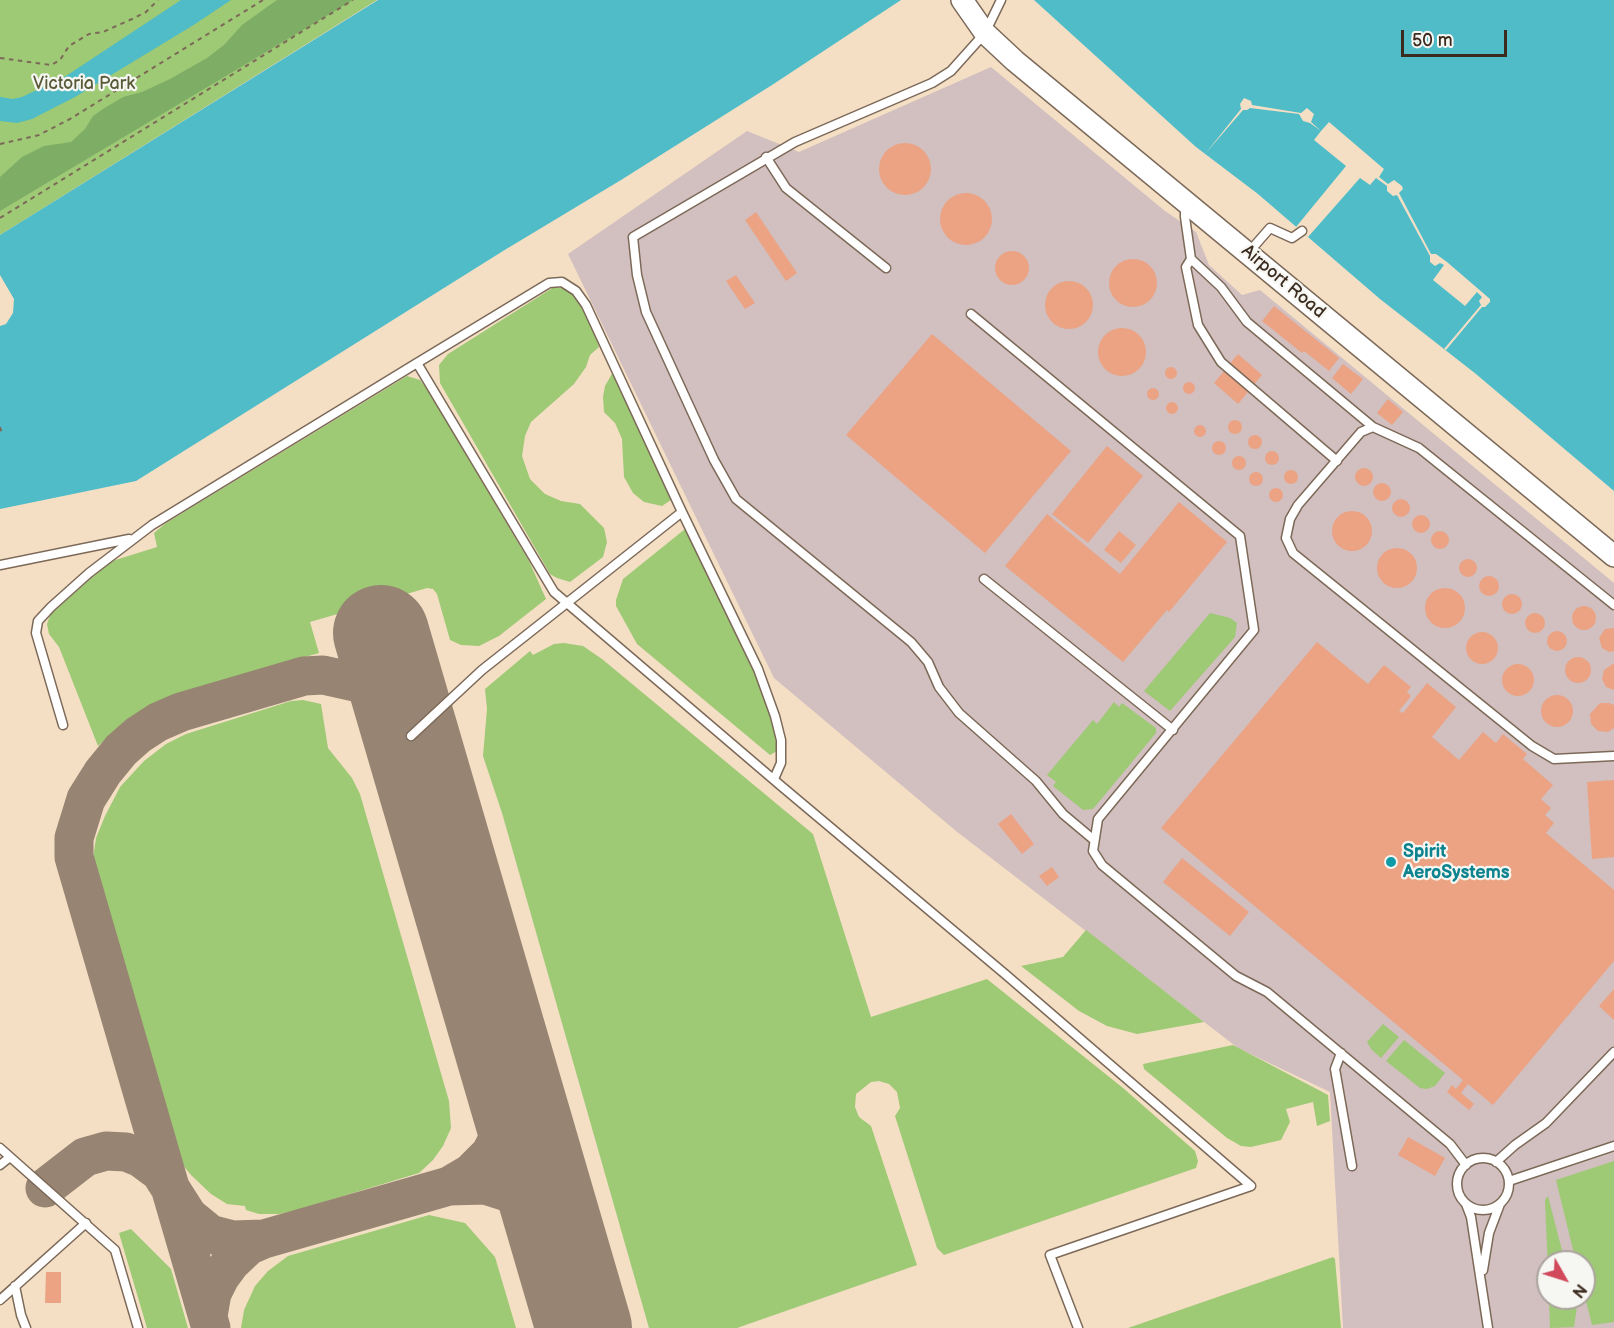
<!DOCTYPE html>
<html>
<head>
<meta charset="utf-8">
<style>
  body { margin:0 }
  #map { position:relative; width:1614px; height:1328px; overflow:hidden; background:#f4dfc5; font-family:"Balsamiq Sans",sans-serif }
  canvas { display:block }
  .north { position:absolute; left:1536px; top:1250px; width:60px; height:60px; box-sizing:border-box; background:#f6f6f2; border:2px solid #aba49d; border-radius:50%; rotate:129deg; font-size:16px; font-weight:700; line-height:24px; text-align:center; color:#3b2a1e }
  .north::after { content:''; display:block; margin:auto; width:21px; height:27px; background:#d1495b; clip-path:polygon(50% 0,100% 100%,50% 72%,0 100%) }
  .scale { position:absolute; left:1401px; top:30px; width:106px; height:27px; box-sizing:border-box; border:3px solid #3b2a1e; border-top:0; padding-left:8px; font-size:18px; line-height:21px; white-space:nowrap; color:#3b2a1e; -webkit-text-stroke:4px #f6f6f2; paint-order:stroke }
</style>
</head>
<body>
<div id="map">
<canvas width="1614" height="1328"></canvas>
<div class="north">N</div>
<div class="scale">50 m</div>
</div>
<script>
const g = document.querySelector('canvas').getContext('2d');
g.lineJoin = 'round';
function paint(path, color) { g.fillStyle = color; g.fill(path, 'evenodd'); }
const poly = rows => new Path2D(rows.map(r => 'M' + r).join(''));
function strokePath(path, color, width, dash) { g.strokeStyle = color; g.lineWidth = width; g.lineCap = dash ? 'butt' : 'round'; g.setLineDash(dash || []); g.stroke(path); }
function label(font, color, halo, rows, align = 'center') {
  g.font = font + ' "Balsamiq Sans",sans-serif'; g.lineWidth = 4.5; g.setLineDash([]); g.textBaseline = 'middle'; g.strokeStyle = halo; g.fillStyle = color; for (const [text, x, y, turn = 0] of rows) {
    g.save(); g.translate(x, y); g.rotate((+turn || 0) * Math.PI / 180); g.textAlign = isNaN(turn) ? turn : align; if (halo) g.strokeText(text, 0, 0); g.fillText(text, 0, 0); g.restore();
  }
}
const industrial = poly([
  [991,67,1165,211,1196,232,1209,265,1242,295,1260,290,1614,583,1614,1328,1343,1328,1330,1092,1238,1048,956,831,774,678,568,254,747,131,799,152],
  [1548,1262,1584,1262,1584,1298,1548,1298]
]);
const green = poly([
  [0,0,377,0,0,235],
  [554,287,565,289,577,297,588,312,599,347,590,355,586,367,574,384,531,422,525,436,522,456,530,479,545,494,561,501,580,504,604,528,607,542,603,557,570,582,557,578,550,574,440,383,439,365,448,354],
  [613,372,671,500,662,506,644,502,633,493,624,477,622,439,615,423,604,412,603,397,605,386],
  [407,376,420,380,429,392,529,561,546,599,499,636,479,646,461,645,450,640,437,594,433,589,427,588,310,622,319,653,174,695,126,720,98,746,59,647,49,634,47,624,50,615,109,562,157,547,154,533,166,523],
  [685,529,760,681,774,728,777,751,770,755,637,644,616,606,616,600,623,579],
  [1210,613,1230,618,1237,623,1235,637,1170,711,1144,691],
  [564,643,583,646,602,659,813,834,871,1017,987,979,1123,1088,1195,1151,1198,1161,1196,1168,944,1255,937,1248,895,1116,900,1108,897,1092,889,1084,879,1081,871,1082,856,1094,855,1107,859,1117,871,1126,917,1265,737,1328,649,1328,502,813,483,756,487,709,485,689,530,651,533,655,554,644],
  [303,700,321,704,328,748,352,778,360,794,449,1101,451,1128,443,1146,433,1160,419,1173,294,1211,279,1214,259,1214,246,1210,245,1206,227,1204,211,1194,191,1175,182,1164,93,859,96,838,105,816,120,787,144,761,166,744,186,734,291,701],
  [1114,702,1119,707,1122,703,1156,728,1156,733,1093,809,1083,810,1053,786,1056,782,1047,775,1093,720,1097,724],
  [1086,930,1204,1022,1137,1034,1107,1026,1079,1011,1021,966,1063,957],
  [1383,1024,1399,1037,1381,1058,1372,1050,1367,1042],
  [1404,1040,1445,1073,1435,1086,1427,1089,1420,1088,1386,1061],
  [1233,1045,1328,1095,1330,1121,1317,1126,1313,1102,1286,1109,1290,1122,1281,1140,1251,1147,1241,1146,1227,1138,1144,1069,1143,1064],
  [1614,1161,1614,1322,1592,1325,1584,1293,1584,1262,1576,1262,1556,1180],
  [1548,1196,1565,1262,1548,1262,1548,1271,1545,1200],
  [429,1215,465,1223,495,1257,516,1328,241,1328,244,1310,255,1286,268,1271,288,1256],
  [131,1229,171,1269,188,1328,147,1328,119,1233],
  [1333,1257,1335,1259,1341,1328,1128,1328],
  [1549,1298,1575,1298,1577,1306,1574,1327,1550,1328]
]);
const forest = poly([
  [277,0,353,0,0,211,0,177,22,157,44,146,71,142,85,129,93,116,103,109,123,97,142,92,170,79,207,58,224,45,242,25]
]);
const water = poly([
  [181,0,231,0,192,26,75,97,32,119,17,123,0,121,0,97,13,99,22,97,66,76],
  [378,0,901,0,772,85,621,180,503,251,136,481,0,509,0,326,6,324,13,313,14,299,0,275,0,235],
  [1034,0,1614,0,1614,491,1476,374,1380,299,1258,194,1196,147]
]);
const pier = poly([
  [1244,98,1251,101,1252,105,1301,113,1307,108,1314,114,1311,122,1321,131,1329,122,1384,169,1379,177,1388,184,1394,180,1402,186,1403,189,1399,193,1431,254,1436,254,1447,262,1490,299,1490,302,1485,307,1482,307,1446,350,1444,349,1481,305,1479,301,1482,297,1477,292,1465,306,1433,280,1444,265,1440,263,1435,266,1430,262,1430,256,1397,195,1393,196,1387,191,1387,186,1376,178,1370,185,1360,178,1308,237,1296,227,1346,166,1314,140,1321,131,1310,123,1303,121,1299,114,1250,108,1247,110,1243,110,1205,154,1241,109,1240,104]
]);
const taxiway = poly([
  [505,1062,509,1108,503,1130,490,1154,471,1173,449,1186,485,1185,510,1193,533,1211,549,1228,561,1253],
  [45,1188,85,1157,106,1151,126,1152,141,1158,160,1172,188,1216,210,1234,233,1240,264,1239],
  [208,1316,212,1293,220,1277,231,1262,248,1246,264,1239,449,1186],
  [211,1328,74,857,74,838,86,799,103,772,121,750,138,735,158,722,181,712,304,676,323,675,359,683,379,695,395,711,411,736]
]);
const runway = poly([
  [381,633,584,1328]
]);
const building = poly([
  '879 169a26 26 0 1 1 52 0a26 26 0 1 1-52 0Z',
  '940 219a26 26 0 1 1 52 0a26 26 0 1 1-52 0Z',
  [756,212,797,273,786,281,745,220],
  '995 268a17 17 0 1 1 34 0a17 17 0 1 1-34 0Z',
  '1109 283a24 24 0 1 1 48 0a24 24 0 1 1-48 0Z',
  [736,275,755,303,745,309,726,281],
  '1045 305a24 24 0 1 1 48 0a24 24 0 1 1-48 0Z',
  [1274,306,1339,358,1329,371,1304,351,1302,353,1262,321],
  '1098 352a24 24 0 1 1 48 0a24 24 0 1 1-48 0Z',
  [932,334,1071,451,985,553,846,435],
  [1238,354,1262,375,1238,404,1214,383],
  [1343,364,1363,379,1351,394,1332,378],
  '1165 373a6 6 0 1 1 12 0a6 6 0 1 1-12 0Z',
  '1183 388a6 6 0 1 1 12 0a6 6 0 1 1-12 0Z',
  '1147 394a6 6 0 1 1 12 0a6 6 0 1 1-12 0Z',
  [1388,399,1403,412,1392,425,1377,413],
  '1166 408a6 6 0 1 1 12 0a6 6 0 1 1-12 0Z',
  '1228 427a7 7 0 1 1 14 0a7 7 0 1 1-14 0Z',
  '1194 431a6 6 0 1 1 12 0a6 6 0 1 1-12 0Z',
  '1248 442a7 7 0 1 1 14 0a7 7 0 1 1-14 0Z',
  '1212 448a7 7 0 1 1 14 0a7 7 0 1 1-14 0Z',
  [1107,446,1143,476,1088,543,1052,514],
  '1265 458a7 7 0 1 1 14 0a7 7 0 1 1-14 0Z',
  '1232 463a7 7 0 1 1 14 0a7 7 0 1 1-14 0Z',
  '1355 477a9 9 0 1 1 18 0a9 9 0 1 1-18 0Z',
  '1284 477a7 7 0 1 1 14 0a7 7 0 1 1-14 0Z',
  '1249 479a7 7 0 1 1 14 0a7 7 0 1 1-14 0Z',
  '1373 492a9 9 0 1 1 18 0a9 9 0 1 1-18 0Z',
  '1269 495a7 7 0 1 1 14 0a7 7 0 1 1-14 0Z',
  '1392 508a9 9 0 1 1 18 0a9 9 0 1 1-18 0Z',
  [1179,502,1227,542,1169,612,1167,610,1123,662,1005,566,1047,514,1120,574],
  '1332 531a20 20 0 1 1 40 0a20 20 0 1 1-40 0Z',
  '1412 524a9 9 0 1 1 18 0a9 9 0 1 1-18 0Z',
  [1119,531,1136,545,1121,563,1104,550],
  '1431 540a9 9 0 1 1 18 0a9 9 0 1 1-18 0Z',
  '1377 568a20 20 0 1 1 40 0a20 20 0 1 1-40 0Z',
  '1459 568a9 9 0 1 1 18 0a9 9 0 1 1-18 0Z',
  '1479 586a10 10 0 1 1 20 0a10 10 0 1 1-20 0Z',
  '1425 608a20 20 0 1 1 40 0a20 20 0 1 1-40 0Z',
  '1502 604a10 10 0 1 1 20 0a10 10 0 1 1-20 0Z',
  '1572 618a12 12 0 1 1 24 0a12 12 0 1 1-24 0Z',
  '1525 623a10 10 0 1 1 20 0a10 10 0 1 1-20 0Z',
  [1614,628,1614,651,1609,652,1602,648,1599,638,1605,629],
  '1547 641a10 10 0 1 1 20 0a10 10 0 1 1-20 0Z',
  '1466 648a16 16 0 1 1 32 0a16 16 0 1 1-32 0Z',
  [1317,642,1368,684,1384,665,1411,687,1407,692,1411,696,1399,711,1403,713,1427,683,1456,707,1432,737,1459,760,1483,732,1496,743,1503,734,1527,754,1523,759,1553,785,1541,799,1551,808,1545,815,1554,823,1546,833,1614,890,1614,961,1493,1105,1468,1084,1461,1093,1474,1104,1469,1110,1447,1092,1452,1085,1456,1089,1463,1080,1161,828],
  '1565 670a13 13 0 1 1 26 0a13 13 0 1 1-26 0Z',
  [1614,663,1614,690,1606,687,1602,679,1604,670],
  '1502 680a16 16 0 1 1 32 0a16 16 0 1 1-32 0Z',
  '1541 711a16 16 0 1 1 32 0a16 16 0 1 1-32 0Z',
  [1600,703,1609,703,1614,705,1614,728,1608,732,1598,731,1591,724,1590,714],
  [1614,780,1614,857,1592,859,1587,782],
  [1011,814,1034,844,1022,854,998,824],
  [1182,858,1249,912,1230,936,1163,882],
  [1052,867,1059,877,1047,886,1039,876],
  [1614,989,1614,1020,1599,1006],
  [1408,1137,1445,1158,1435,1176,1398,1155],
  [46,1272,61,1272,61,1303,45,1303]
]);
const path = poly([
  [0,58,51,65,60,60,69,46,89,34,103,32,132,19,146,12,158,0],
  [0,144,39,135,70,119,263,0],
  [0,218,353,0],
  [0,427,2,434]
]);
const service = poly([
  [1001,0,985,33,951,71,932,83,795,142,633,237,637,275,646,312,714,460,736,499,911,642,928,662,939,687,959,713,1036,781,1063,814,1094,840],
  [766,157,786,188,886,268],
  [1185,205,1185,217,1191,259,1221,287,1247,322,1373,427,1419,448,1614,605],
  [1249,252,1270,228,1292,238,1302,231],
  [1191,259,1186,267,1198,325,1221,362,1337,461],
  [971,314,1240,536,1254,630,1098,819,1093,851,1102,865,1236,976,1267,992,1450,1144,1466,1165],
  [1373,427,1361,432,1298,505,1290,519,1286,538,1293,553,1532,746,1554,759,1614,756],
  [0,565,129,539],
  [984,579,1173,730],
  [63,725,36,633,38,621,51,607,89,573,152,525,417,363],
  [411,736,482,670,682,512],
  [774,779,781,763,781,740,775,716,758,669,682,512,586,305,576,291,562,282,549,283,417,363,554,592,780,785,1005,974,1251,1186,1050,1255,1078,1328],
  [1341,1053,1335,1069,1352,1166],
  [0,1148,115,1250,138,1328],
  '1457 1184a26 26 0 1 1 52 0a26 26 0 1 1-52 0Z',
  [1496,1162,1515,1145,1546,1123,1614,1052],
  [0,1165,10,1157],
  [1509,1181,1614,1146],
  [1466,1204,1471,1217,1488,1328],
  [1483,1270,1489,1233,1500,1204],
  [15,1286,21,1315,26,1328],
  [0,1300,86,1223]
]);
const tertiary = poly([
  [962,0,985,33,1015,61,1614,556]
]);
const markers = [
  [1391,862,6,"#0f9aa8"]
];
const parkNames = [
  ["Victoria Park",84,84]
];
const streetNames = [
  ["Airport Road",1283,282,40]
];
const cultureNames = [
  ["Spirit",1403,852],
  ["AeroSystems",1403,873]
];
paint(industrial, '#d2bfbf');
paint(green, '#9ec975');
paint(forest, '#7ead66');
paint(water, '#4fbcc8');
paint(pier, '#f4dfc5');
strokePath(taxiway, '#988472', 39);
strokePath(runway, '#988472', 96);
paint(building, '#eba384');
strokePath(service, '#7c6958', 11);
strokePath(tertiary, '#7c6958', 24);
strokePath(path, '#7c6958', 2, [4.5, 4.5]);
strokePath(service, '#fff', 8);
strokePath(tertiary, '#fff', 21);
for (const [x, y, r, color] of markers) { const dot = new Path2D(); dot.arc(x, y, r, 0, 2 * Math.PI); g.fillStyle = color; g.fill(dot); strokePath(dot, '#f6f6f2', 2); }
label('18px', '#595a38', '#f6f6f2', parkNames);
label('18px', '#3b2a1e', '#f6f6f2', streetNames);
label('bold 18px', '#0d838f', '#f6f6f2', cultureNames, 'left');
</script>
</body>
</html>
